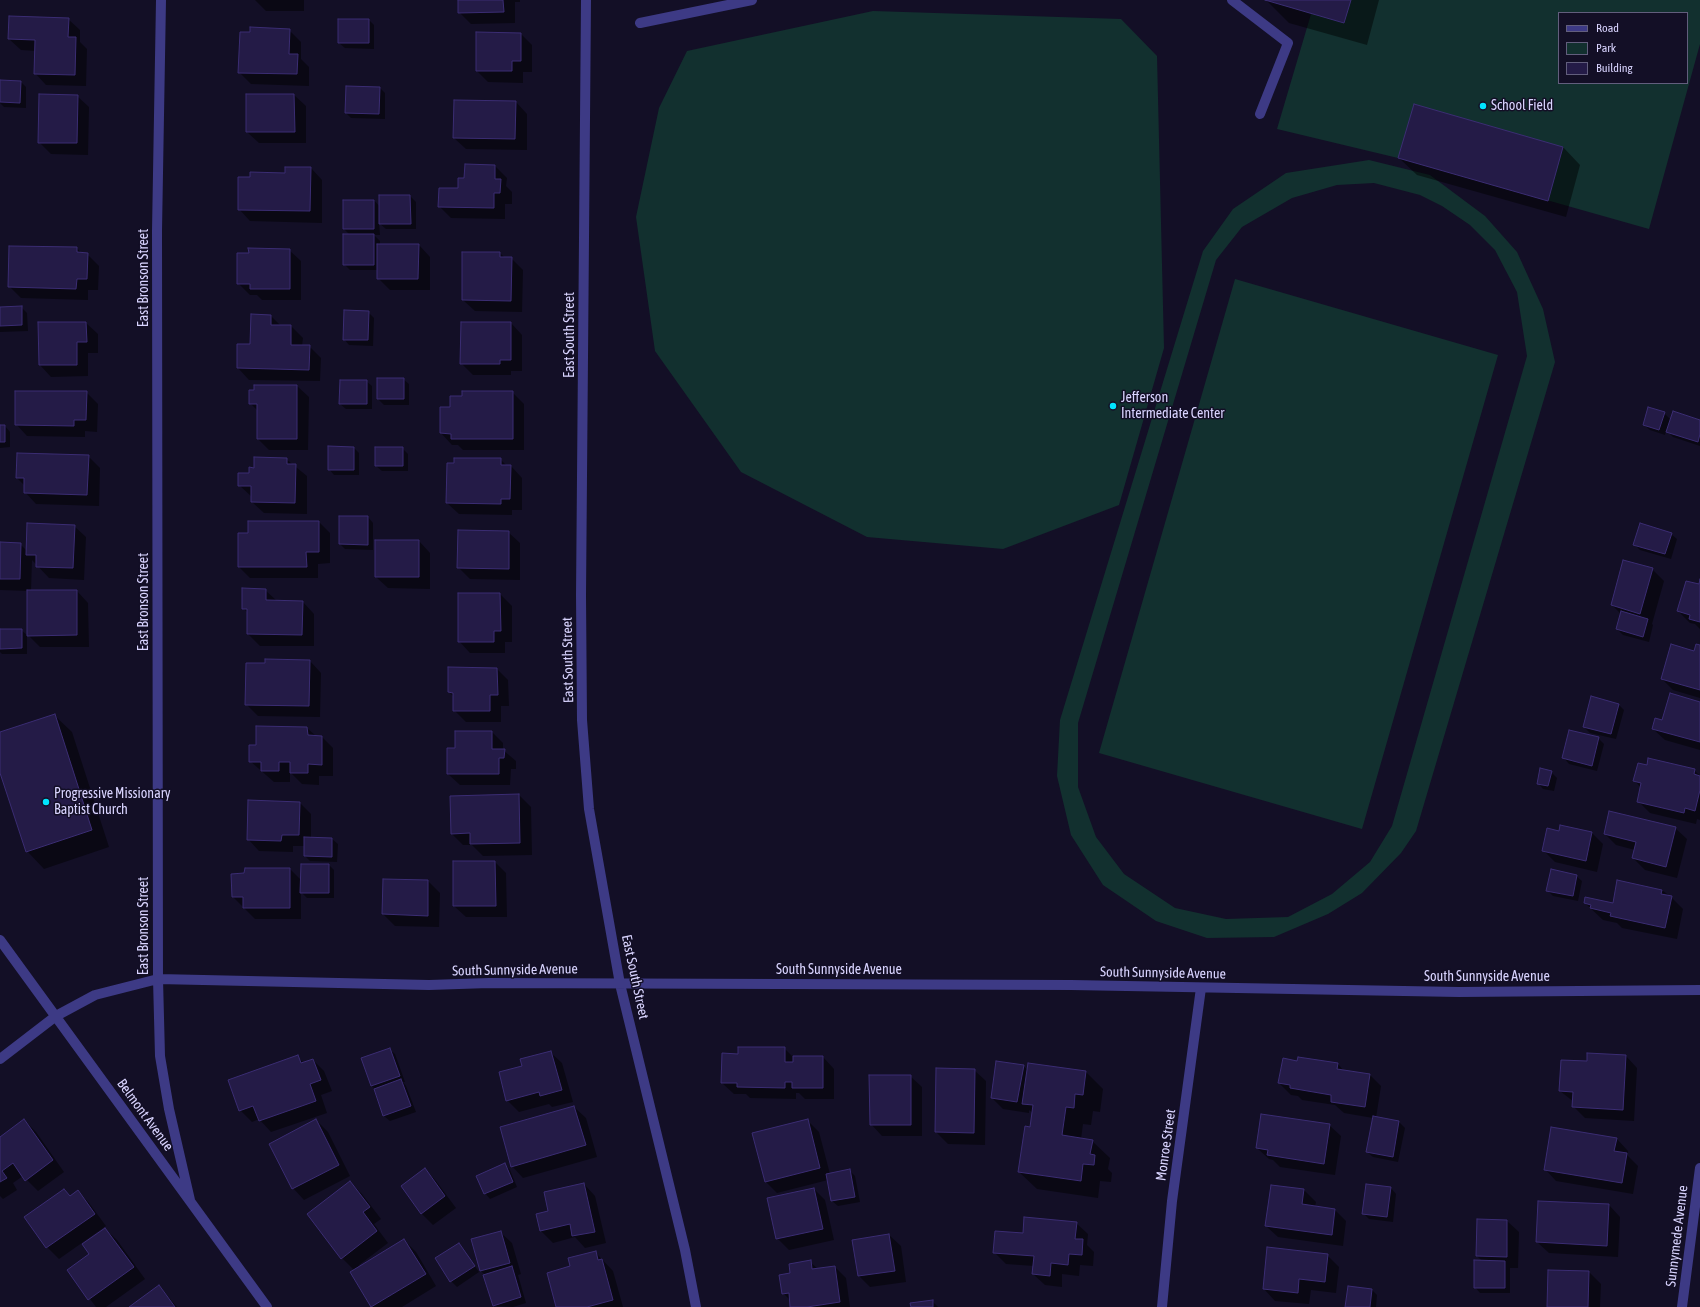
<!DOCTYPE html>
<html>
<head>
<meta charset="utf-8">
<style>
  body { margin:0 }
  #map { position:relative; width:1700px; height:1307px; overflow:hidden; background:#130f26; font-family:"Asap Condensed",sans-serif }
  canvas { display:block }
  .legend { position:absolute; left:1558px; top:12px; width:130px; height:72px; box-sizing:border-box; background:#130f26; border:1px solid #625e7d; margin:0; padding:5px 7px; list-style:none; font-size:12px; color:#d9d4ff }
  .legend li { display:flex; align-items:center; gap:8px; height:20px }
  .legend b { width:20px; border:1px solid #625e7d }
</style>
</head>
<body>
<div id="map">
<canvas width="1700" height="1307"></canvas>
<ul class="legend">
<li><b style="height:5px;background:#3d3a85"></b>Road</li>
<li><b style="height:11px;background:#12302f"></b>Park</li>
<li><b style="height:11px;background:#241b47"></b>Building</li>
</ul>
</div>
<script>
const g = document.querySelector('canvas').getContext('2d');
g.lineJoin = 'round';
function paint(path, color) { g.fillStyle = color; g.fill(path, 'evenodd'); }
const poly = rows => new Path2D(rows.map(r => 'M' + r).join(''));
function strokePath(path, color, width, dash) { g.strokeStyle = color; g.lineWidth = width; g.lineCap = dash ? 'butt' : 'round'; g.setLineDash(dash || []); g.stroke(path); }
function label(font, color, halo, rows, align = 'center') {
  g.font = font + ' "Asap Condensed",sans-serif'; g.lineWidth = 3; g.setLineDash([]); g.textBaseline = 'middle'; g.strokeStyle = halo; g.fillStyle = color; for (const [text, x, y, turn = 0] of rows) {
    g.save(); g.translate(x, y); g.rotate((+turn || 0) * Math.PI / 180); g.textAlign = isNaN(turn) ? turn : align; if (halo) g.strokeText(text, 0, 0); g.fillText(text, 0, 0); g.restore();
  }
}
const green = poly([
  [1700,0,1700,44,1649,229,1398,158,1277,129,1311,14,1265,0],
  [1559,13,1687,13,1687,83,1559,83],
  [873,11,1121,19,1157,56,1164,348,1119,505,1003,549,867,537,741,472,655,351,636,217,659,108,687,51],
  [1369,160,1430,175,1485,216,1517,252,1543,309,1555,362,1416,831,1401,853,1362,893,1328,914,1274,937,1207,938,1156,921,1103,885,1071,835,1057,776,1060,720,1203,251,1233,209,1286,173],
  [1374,183,1420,195,1442,206,1470,225,1495,250,1517,292,1527,356,1392,826,1370,862,1332,894,1288,917,1226,919,1175,908,1124,874,1096,837,1078,787,1078,723,1216,260,1242,227,1292,198,1337,185],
  [1235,279,1498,355,1362,829,1099,753]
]);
const shadow = poly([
  [255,0,304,0,304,11,266,11],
  [459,0,520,0,520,2,515,2,515,23,471,24,459,12],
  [1266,0,1379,0,1367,45,1289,23],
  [68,19,80,30,80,42,87,49,86,86,46,85,35,73,36,51,21,50,9,39],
  [369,20,374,25,374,49,345,48,339,43],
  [289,30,301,42,301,59,309,67,309,86,251,84,239,72],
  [521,34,532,45,532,72,523,72,523,83,488,82,477,71],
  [0,81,21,82,26,87,26,108,4,107,0,103],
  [380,88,385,93,385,119,351,118,346,113],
  [247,95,294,95,306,106,306,143,259,143,247,132],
  [77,96,89,107,88,155,51,154,39,142],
  [516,102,527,114,527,150,466,149,454,138],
  [1563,147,1580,165,1566,217,1417,175,1399,158],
  [495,166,507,178,506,186,512,192,512,204,505,204,505,219,451,218,439,206,458,189,465,179],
  [311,168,322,180,322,223,250,221,239,209,286,174],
  [380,196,410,196,416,202,416,229,386,229,379,223,380,235,374,235,380,241,380,245,419,245,430,257,430,290,390,290,378,278,378,270,350,270,344,264,350,235,344,229,374,200,380,207],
  [77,248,82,254,87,254,99,266,98,290,88,290,88,300,21,298,9,286],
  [289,250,301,261,301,300,262,300,257,295,250,295,238,283],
  [500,253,505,258,511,258,523,270,522,312,475,311,463,300],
  [21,307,27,313,28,331,0,332,0,308],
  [368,312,374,318,373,346,349,345,344,339],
  [271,316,281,326,291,326,303,338,302,346,309,346,321,358,320,381,249,380,238,368,238,345,251,345],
  [86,323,98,334,98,353,88,353,88,376,51,377,40,365],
  [511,323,522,335,522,371,511,371,511,375,473,375,461,363],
  [403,379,409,384,409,405,384,405,378,399],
  [366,381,372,386,372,409,346,409,340,404],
  [297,386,309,397,308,450,269,450,258,439,258,411,250,403],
  [86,392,98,404,97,432,85,431,85,437,27,436,16,424],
  [512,392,524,404,524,450,463,450,458,445,452,445,441,433,451,408],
  [1664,413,1671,420,1700,421,1700,446,1673,437,1666,430,1665,435,1650,430,1644,425],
  [0,426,5,426,10,432,10,447,0,448],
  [354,448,359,453,359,475,334,475,329,469],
  [402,448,408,454,408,471,382,471,376,466],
  [88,456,100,468,99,506,36,504,25,492,25,486,17,478],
  [286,459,307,476,307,514,264,513,252,502,252,497,239,485,254,469],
  [500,459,507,466,511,466,522,478,522,510,512,510,512,515,459,514,447,503],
  [368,517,373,523,373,550,345,549,340,544],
  [319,522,330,533,330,563,318,564,318,578,250,578,239,567,249,534],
  [74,526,86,537,84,580,49,578,32,560,31,591,77,591,88,603,89,647,40,647,28,635,28,591,0,590,0,543,20,544,27,551],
  [508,532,520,543,520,580,470,579,458,567],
  [1671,534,1677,539,1671,559,1640,550,1634,544],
  [419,541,430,553,430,589,388,588,376,577],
  [1652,569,1664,581,1652,624,1653,625,1649,642,1623,635,1617,629,1621,614,1612,605],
  [1700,583,1700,629,1695,624,1690,623,1678,611],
  [265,590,277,601,303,602,314,614,314,646,260,646,248,634,248,613,243,608],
  [500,594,512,606,512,642,505,642,505,653,470,653,459,641],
  [0,630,21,630,27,635,27,654,2,654,0,652],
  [1700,646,1700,698,1673,690,1662,679],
  [310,661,321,673,320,717,258,716,246,704],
  [497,669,508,680,509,706,501,706,501,722,466,722,454,710,454,697,449,692],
  [1700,703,1700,750,1665,740,1653,729,1663,721],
  [1618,704,1624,710,1616,739,1590,733,1584,727],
  [54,715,72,732,109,847,44,869,27,851,0,770,0,733],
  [307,728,316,736,322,737,333,748,333,776,319,776,319,785,302,784,290,772,290,782,274,782,250,761,257,746],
  [492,732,503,743,503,750,516,761,516,769,511,769,510,785,460,785,448,774,456,749],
  [1598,738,1604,744,1597,771,1569,764,1564,758],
  [1647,766,1694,770,1700,776,1700,820,1697,819,1696,824,1650,813,1638,801,1641,788,1635,781],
  [1551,772,1557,778,1554,791,1543,789,1538,783],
  [519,795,531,807,532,855,483,856,472,845,463,845,452,834],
  [300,803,311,814,311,838,332,839,338,844,337,862,310,861,305,856,305,846,293,846,293,852,259,851,248,839],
  [1675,828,1687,839,1677,878,1645,870,1633,858,1635,850,1616,845,1605,834],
  [1560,832,1592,833,1603,844,1597,872,1555,862,1543,850],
  [495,862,506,873,507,917,466,917,454,906],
  [329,865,334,870,334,898,307,898,301,892,301,919,255,919,233,897,232,875,290,869,302,881],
  [1576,876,1582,881,1578,901,1553,896,1547,890],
  [384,880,428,881,440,893,439,927,395,926,383,914],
  [1618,881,1662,890,1671,897,1683,909,1677,939,1622,928,1617,923,1603,920,1585,903,1614,904],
  [784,1048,793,1057,823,1057,834,1069,834,1099,805,1099,799,1093,796,1093,796,1099,750,1098,746,1094,734,1094,722,1083,739,1055],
  [389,1049,395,1054,405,1082,403,1082,406,1086,416,1112,390,1121,384,1116,376,1090,372,1086,363,1058],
  [550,1052,562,1063,573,1102,552,1107,549,1104,519,1112,507,1100,523,1067],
  [1626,1056,1637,1068,1634,1121,1585,1118,1573,1106,1574,1102,1560,1091],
  [297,1057,304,1063,313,1060,324,1071,332,1091,321,1095,327,1113,271,1132,259,1119,252,1122,240,1110],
  [1298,1062,1338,1064,1344,1071,1370,1075,1381,1086,1376,1118,1399,1122,1405,1128,1398,1162,1373,1157,1367,1152,1373,1118,1344,1113,1335,1105,1302,1100,1298,1096,1291,1095,1279,1083],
  [1029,1064,1086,1072,1103,1089,1100,1112,1093,1111,1091,1125,1083,1124,1081,1139,1092,1141,1110,1158,1108,1169,1112,1173,1111,1182,1100,1181,1098,1198,1037,1189,1019,1172,1031,1128,1033,1113,1029,1110,1029,1113,1003,1109,992,1098,1023,1066,1028,1070],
  [974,1070,986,1081,985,1145,948,1144,936,1132],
  [910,1076,922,1087,922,1136,882,1136,871,1124],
  [574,1107,586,1118,597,1157,523,1178,512,1166],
  [24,1120,36,1132,64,1172,38,1191,23,1176,13,1183,17,1190,3,1199,0,1196,0,1138],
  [316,1120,328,1132,350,1176,304,1200,293,1188],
  [807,1120,819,1132,830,1174,850,1171,855,1176,860,1202,838,1206,832,1201,828,1180,777,1193,765,1181],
  [1329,1125,1341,1136,1335,1175,1280,1167,1273,1160,1269,1159,1257,1148],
  [1617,1139,1628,1151,1627,1155,1638,1166,1633,1194,1556,1181,1545,1169],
  [505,1165,510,1170,517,1187,490,1199,485,1193],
  [425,1169,436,1181,456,1208,433,1225,422,1214,402,1186],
  [350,1182,362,1194,381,1219,374,1224,388,1243,359,1265,360,1267,404,1240,416,1252,436,1286,402,1307,372,1307,351,1272,354,1270,342,1258],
  [584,1184,595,1196,606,1243,585,1248,575,1237,553,1243,541,1231,537,1215,549,1212],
  [1271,1186,1304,1190,1316,1202,1315,1207,1335,1210,1346,1221,1343,1246,1278,1237,1266,1226],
  [1391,1188,1396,1194,1393,1222,1369,1219,1363,1213],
  [814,1189,825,1200,834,1240,789,1250,777,1238],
  [64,1190,71,1196,78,1191,89,1203,106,1226,59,1259,47,1247],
  [1609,1205,1620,1217,1618,1257,1549,1253,1537,1242],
  [1478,1220,1507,1221,1519,1232,1518,1268,1510,1268,1510,1293,1480,1293,1475,1287,1482,1261,1477,1256],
  [1076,1223,1088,1234,1087,1245,1094,1252,1093,1266,1080,1265,1079,1276,1062,1274,1062,1287,1045,1285,1033,1274,1034,1266,1006,1264,994,1252,1024,1235],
  [105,1229,117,1240,145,1279,106,1307,96,1307,68,1270,90,1254],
  [500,1232,512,1243,521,1274,518,1275,526,1303,513,1307,494,1306,485,1275,481,1271,472,1240],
  [889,1235,901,1246,906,1282,870,1287,859,1276],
  [459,1244,479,1272,457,1287,451,1281],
  [595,1252,613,1271,623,1307,557,1307,571,1267],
  [1327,1255,1339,1267,1336,1293,1311,1290,1309,1304,1275,1301,1264,1289],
  [810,1262,818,1269,835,1267,846,1278,850,1307,791,1307,791,1301,783,1293,792,1274],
  [1549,1271,1589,1272,1601,1284,1600,1307,1548,1307],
  [159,1286,177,1307,131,1307],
  [1372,1290,1377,1295,1376,1307,1346,1307],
  [932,1301,938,1307,912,1307]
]);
const building = poly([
  [458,0,503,0,504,12,458,13,458,0],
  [1265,0,1351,0,1344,23,1265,0],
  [9,16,69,18,68,37,76,37,75,75,34,74,35,40,8,39,9,16],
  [338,19,369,19,369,43,338,43,338,19],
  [250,27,290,29,289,54,298,54,297,74,238,73,240,32,250,32,250,27],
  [476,32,521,33,521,61,512,61,512,71,476,71,476,32],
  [0,80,21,81,20,103,0,102,0,80],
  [346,86,380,87,379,114,345,113,346,86],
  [39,94,78,95,77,143,38,143,39,94],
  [246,94,294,94,295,132,246,132,246,94],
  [454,100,516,101,515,139,453,138,454,100],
  [1414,104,1563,147,1548,201,1398,158,1414,104],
  [465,164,495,165,495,179,501,179,500,193,494,193,494,208,438,207,439,188,458,188,458,178,464,178,465,164],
  [285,167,311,167,310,211,238,210,238,177,250,177,250,172,285,173,285,167],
  [379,195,410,195,411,224,379,224,379,195],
  [343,200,374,200,374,229,343,229,343,200],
  [343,234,374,234,374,265,343,265,343,234],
  [377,244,419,244,418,279,377,279,377,244],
  [9,246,77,247,77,252,88,253,87,279,77,279,76,289,8,287,9,246],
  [248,248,290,249,290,289,250,289,250,284,237,284,237,253,249,253,248,248],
  [462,252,500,252,500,257,512,257,511,301,462,300,462,252],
  [22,306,22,325,0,326,0,307,22,306],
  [344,310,369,311,368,340,343,340,344,310],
  [251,314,271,315,271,325,291,325,291,345,310,345,309,370,237,368,237,344,250,344,251,314],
  [38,322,86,322,87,342,77,342,77,365,39,365,38,322],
  [461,322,511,322,511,360,500,360,500,364,460,364,461,322],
  [377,378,404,378,404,399,377,399,377,378],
  [340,380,367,380,367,404,339,404,340,380],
  [254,385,297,385,297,439,257,439,257,404,249,404,249,390,254,390,254,385],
  [15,391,87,391,86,420,74,420,74,426,15,425,15,391],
  [462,391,513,391,513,439,451,439,451,434,440,433,440,407,450,407,450,396,462,396,462,391],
  [1648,407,1665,412,1659,430,1643,425,1648,407],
  [1673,411,1700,420,1700,434,1698,442,1666,432,1673,411],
  [0,425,5,425,5,442,0,442,0,425],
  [328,446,354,447,354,470,328,470,328,446],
  [375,447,403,447,403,466,375,466,375,447],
  [17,453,89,455,87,495,24,493,24,478,16,478,17,453],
  [254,457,287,458,287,464,296,464,295,503,251,502,251,486,238,486,238,473,249,473,249,467,254,468,254,457],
  [454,458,501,458,501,465,511,465,510,499,501,499,501,504,446,503,447,463,454,463,454,458],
  [339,516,368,516,368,545,339,544,339,516],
  [248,521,319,521,319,552,306,552,307,567,238,567,238,533,248,533,248,521],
  [27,523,75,525,73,568,36,567,36,555,26,555,27,523],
  [1640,523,1672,533,1665,554,1633,545,1640,523],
  [458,530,509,531,509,569,457,568,458,530],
  [375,540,419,540,419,577,375,577,375,540],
  [0,542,21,543,20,579,0,579,0,542],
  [1623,560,1653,568,1640,614,1611,605,1623,560],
  [1700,579,1700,622,1689,619,1690,615,1677,611,1686,581,1699,584,1700,579],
  [242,588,266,589,266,600,303,601,302,635,247,634,247,609,242,609,242,588],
  [27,590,77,590,77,635,27,636,27,590],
  [458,593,500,593,501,631,494,631,494,642,458,642,458,593],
  [1621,611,1648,619,1643,637,1616,629,1621,611],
  [0,629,22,629,22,648,0,649,0,629],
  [1671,644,1694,651,1696,644,1700,645,1700,690,1661,679,1671,644],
  [265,659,310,660,309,706,245,705,246,663,265,663,265,659],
  [448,667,497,668,498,695,490,695,490,711,453,711,453,693,448,692,448,667],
  [1670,693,1700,702,1700,742,1652,729,1655,718,1662,720,1670,693],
  [1591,696,1619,704,1611,734,1583,727,1591,696],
  [55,714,92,830,26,852,0,773,0,732,55,714],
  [256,726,307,727,308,735,322,736,322,765,308,764,308,773,290,773,290,762,279,762,279,771,261,771,261,762,249,762,249,745,256,745,256,726],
  [1569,730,1599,737,1592,766,1562,758,1569,730],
  [455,731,492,731,492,749,505,749,504,758,499,758,499,774,447,774,447,748,455,748,455,731],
  [1648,758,1695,769,1694,774,1700,776,1700,790,1695,811,1685,808,1684,813,1637,802,1641,783,1633,781,1638,763,1647,765,1648,758],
  [1540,768,1552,771,1548,786,1537,784,1540,768],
  [519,794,520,843,470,844,470,833,451,834,450,796,519,794],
  [248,800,300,802,299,835,282,835,281,841,247,840,248,800],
  [1609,811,1676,827,1666,867,1632,858,1636,842,1604,834,1609,811],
  [1560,825,1592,832,1586,861,1542,851,1547,828,1559,831,1560,825],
  [304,837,332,838,332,857,304,856,304,837],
  [453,861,495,861,496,906,453,906,453,861],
  [301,864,329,864,329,893,300,893,301,864],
  [245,868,290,868,290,908,243,908,243,897,232,897,231,874,244,873,245,868],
  [1551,869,1577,875,1573,896,1546,891,1551,869],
  [383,879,428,880,428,916,382,914,383,879],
  [1617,880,1662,890,1661,894,1672,896,1665,928,1610,916,1611,913,1590,908,1591,905,1584,903,1585,897,1613,903,1617,880],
  [738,1047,785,1047,785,1062,793,1062,793,1056,823,1056,823,1088,792,1088,792,1082,785,1082,785,1088,737,1087,737,1083,721,1083,722,1053,738,1054,738,1047],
  [390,1048,400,1076,371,1086,361,1058,390,1048],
  [551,1051,562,1090,540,1096,539,1092,506,1101,499,1072,522,1066,520,1059,551,1051],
  [1587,1053,1626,1055,1623,1110,1572,1107,1573,1092,1559,1091,1561,1060,1587,1061,1587,1053],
  [298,1055,301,1063,313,1059,321,1080,310,1084,316,1101,259,1121,253,1106,239,1111,228,1080,298,1055],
  [1298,1057,1338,1063,1337,1069,1370,1074,1365,1107,1331,1102,1331,1095,1290,1088,1290,1085,1278,1083,1283,1058,1297,1061,1298,1057],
  [996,1061,1024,1065,1017,1102,991,1098,996,1061],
  [1028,1063,1086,1071,1083,1095,1075,1094,1074,1108,1066,1107,1062,1135,1093,1140,1090,1154,1095,1155,1094,1165,1083,1164,1081,1181,1018,1172,1025,1126,1030,1127,1033,1105,1022,1104,1028,1063],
  [936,1068,975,1069,974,1133,935,1132,936,1068],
  [869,1075,911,1075,911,1125,870,1125,869,1075],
  [401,1079,411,1106,383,1116,374,1089,401,1079],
  [574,1106,586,1145,511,1167,500,1127,574,1106],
  [1261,1114,1330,1124,1324,1164,1267,1155,1268,1150,1256,1148,1261,1114],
  [1373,1116,1399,1121,1393,1157,1366,1152,1373,1116],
  [24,1119,53,1160,25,1181,13,1163,2,1171,7,1178,0,1182,0,1137,24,1119],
  [316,1119,339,1165,292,1189,269,1144,316,1119],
  [808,1119,820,1168,765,1182,752,1133,808,1119],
  [1551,1127,1617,1138,1614,1151,1627,1153,1622,1183,1544,1170,1551,1127],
  [505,1163,513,1182,484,1194,476,1176,505,1163],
  [425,1168,445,1196,421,1214,401,1186,425,1168],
  [850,1169,855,1197,831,1201,826,1174,850,1169],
  [350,1181,370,1207,363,1212,377,1231,341,1259,307,1214,350,1181],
  [584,1183,595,1232,572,1236,570,1224,540,1231,536,1214,548,1211,544,1192,584,1183],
  [1366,1184,1391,1187,1387,1217,1362,1214,1366,1184],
  [1271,1185,1304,1189,1302,1204,1335,1209,1332,1235,1265,1226,1271,1185],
  [814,1188,823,1229,776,1239,767,1198,814,1188],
  [64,1189,70,1196,78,1190,95,1214,46,1248,24,1217,64,1189],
  [1538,1201,1609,1204,1607,1246,1536,1242,1538,1201],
  [1024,1217,1077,1222,1075,1239,1083,1239,1082,1255,1069,1254,1068,1265,1051,1263,1050,1276,1032,1274,1034,1256,993,1253,995,1231,1023,1233,1024,1217],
  [1477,1219,1507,1220,1507,1257,1476,1256,1477,1219],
  [105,1228,134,1267,88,1300,67,1270,89,1254,82,1244,105,1228],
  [501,1231,510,1263,480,1271,471,1239,501,1231],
  [889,1234,895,1271,858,1276,852,1240,889,1234],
  [404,1239,426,1274,371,1307,350,1272,404,1239],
  [459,1243,475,1266,450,1282,435,1258,459,1243],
  [1267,1247,1328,1254,1325,1282,1299,1279,1298,1293,1263,1289,1267,1247],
  [596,1251,598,1260,602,1259,613,1300,587,1307,556,1307,547,1273,570,1266,568,1258,596,1251],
  [811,1260,812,1269,835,1266,840,1302,807,1307,790,1307,789,1293,782,1294,779,1275,790,1273,789,1264,811,1260],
  [1474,1260,1505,1261,1505,1288,1474,1288,1474,1260],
  [512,1266,521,1297,493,1306,483,1275,512,1266],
  [1548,1270,1589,1271,1588,1307,1547,1307,1548,1270],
  [159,1285,175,1307,129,1307,159,1285],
  [1348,1286,1372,1289,1370,1307,1345,1307,1348,1286],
  [933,1300,933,1307,911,1307,910,1303,933,1300]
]);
const service = poly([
  [1232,0,1288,43,1260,114],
  [640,23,752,0]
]);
const minor = poly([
  [161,0,157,231,158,979,160,1056,169,1109,190,1200],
  [586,0,581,595,582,720,589,809,620,984,685,1250,696,1307],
  [0,940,267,1307],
  [0,1059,56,1016,95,995,158,979,429,985,489,983,1071,985,1459,992,1700,990],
  [1162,1307,1172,1201,1201,988],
  [1682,1307,1700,1168]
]);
const markers = [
  [1483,106,4,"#00e5ff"],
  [1113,406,4,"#00e5ff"],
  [46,802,4,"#00e5ff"]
];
const poiNames = [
  ["School Field",1491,106],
  ["Jefferson",1121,398],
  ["Intermediate Center",1121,414],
  ["Progressive Missionary",54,794],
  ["Baptist Church",54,810]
];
const streetNames = [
  ["East Bronson Street",144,278,-90],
  ["East South Street",570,335,-90],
  ["East Bronson Street",144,602,-90],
  ["East South Street",568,660,-91],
  ["East Bronson Street",144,926,-90],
  ["South Sunnyside Avenue",515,970,-1],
  ["South Sunnyside Avenue",839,970],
  ["South Sunnyside Avenue",1163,973,1],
  ["East South Street",635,977,78],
  ["South Sunnyside Avenue",1487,977],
  ["Belmont Avenue",145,1115,54],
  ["Monroe Street",1166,1145,-82],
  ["Sunnymede Avenue",1677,1236,-83]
];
paint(green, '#12302f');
paint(shadow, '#0007');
paint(building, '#241b47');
strokePath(building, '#3b2d73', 1);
strokePath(service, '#3d3a85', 10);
strokePath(minor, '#3d3a85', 10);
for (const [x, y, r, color] of markers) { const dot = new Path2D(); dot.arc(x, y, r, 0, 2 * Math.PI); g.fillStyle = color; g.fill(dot); strokePath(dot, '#130f26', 1.5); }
label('14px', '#d9d4ff', '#130f26', poiNames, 'left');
label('14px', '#d9d4ff', '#130f26', streetNames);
</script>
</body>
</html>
